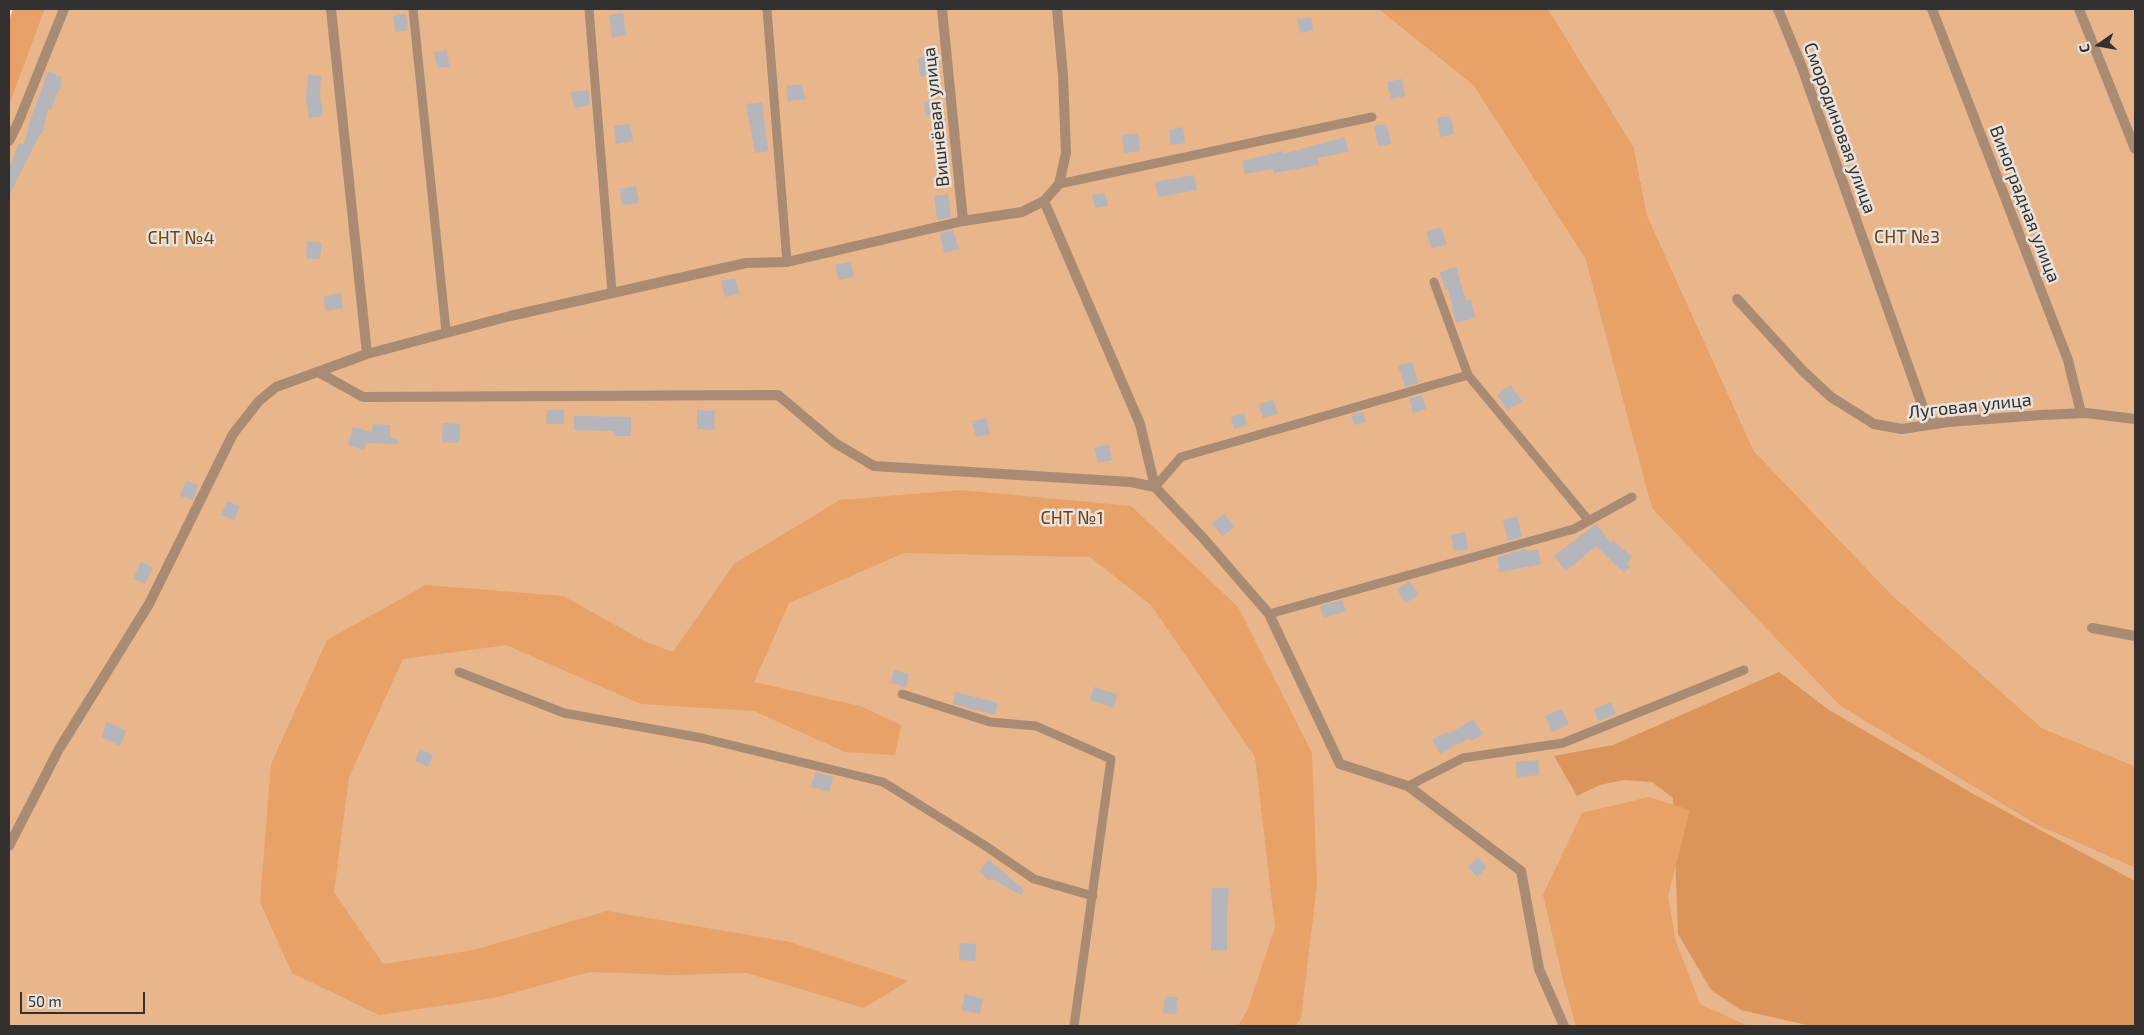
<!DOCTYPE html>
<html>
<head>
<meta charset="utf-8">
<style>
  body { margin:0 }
  #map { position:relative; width:2144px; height:1035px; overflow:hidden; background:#e9e3de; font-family:"Exo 2",sans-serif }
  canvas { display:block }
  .frame { position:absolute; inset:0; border:10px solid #33302f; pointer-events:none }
  .north { position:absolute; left:2074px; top:20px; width:50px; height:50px; -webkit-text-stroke:4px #e9e3de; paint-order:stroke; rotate:257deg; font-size:14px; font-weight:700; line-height:20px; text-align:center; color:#33302f }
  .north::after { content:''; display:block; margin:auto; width:18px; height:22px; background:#33302f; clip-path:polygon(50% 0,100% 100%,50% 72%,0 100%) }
  .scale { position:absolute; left:20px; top:992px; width:125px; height:22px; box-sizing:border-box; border:2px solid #33302f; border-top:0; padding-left:6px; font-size:15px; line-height:18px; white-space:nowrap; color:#33302f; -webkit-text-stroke:4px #e9e3de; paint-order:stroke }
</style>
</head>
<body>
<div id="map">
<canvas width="2144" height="1035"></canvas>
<div class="frame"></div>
<div class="north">С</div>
<div class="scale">50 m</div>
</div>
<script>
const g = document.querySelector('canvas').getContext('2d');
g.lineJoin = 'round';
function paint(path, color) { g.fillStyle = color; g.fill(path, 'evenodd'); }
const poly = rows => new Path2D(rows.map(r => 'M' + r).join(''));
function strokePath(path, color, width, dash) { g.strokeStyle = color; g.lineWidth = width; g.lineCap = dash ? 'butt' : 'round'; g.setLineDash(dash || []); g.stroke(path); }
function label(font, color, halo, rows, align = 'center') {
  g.font = font + ' "Exo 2",sans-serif'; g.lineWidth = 5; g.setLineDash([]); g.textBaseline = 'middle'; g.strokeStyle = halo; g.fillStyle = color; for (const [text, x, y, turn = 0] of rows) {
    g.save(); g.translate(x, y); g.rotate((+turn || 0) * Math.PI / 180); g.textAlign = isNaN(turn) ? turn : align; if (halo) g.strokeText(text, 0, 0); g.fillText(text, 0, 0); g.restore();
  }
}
const green = poly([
  [45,9,1378,9,1473,85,1585,258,1653,508,1840,706,2037,825,2135,868,2135,1026,9,1026,9,106],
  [1548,9,2135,9,2135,766,2042,728,1892,595,1754,451,1647,215,1634,147]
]);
const forest = poly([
  [1779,672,1829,710,1977,796,2135,881,2135,1026,1811,1026,1741,1010,1711,990,1678,934,1673,798,1652,782,1624,780,1600,785,1577,796,1554,756,1613,745]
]);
const water = poly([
  [13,9,45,9,9,106,9,21],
  [1378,9,1548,9,1634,147,1647,215,1754,451,1892,595,2042,728,2135,766,2135,868,2037,825,1840,706,1652,508,1585,258,1473,85],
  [961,490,1131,506,1238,607,1312,753,1317,884,1301,1018,1296,1026,1238,1026,1247,1011,1275,927,1255,757,1151,605,1090,557,904,553,789,603,754,682,860,706,901,725,895,755,845,752,754,711,641,704,506,645,403,659,349,777,334,892,383,964,474,950,607,911,790,942,908,981,864,1008,747,973,673,975,589,972,494,998,379,1015,292,973,260,902,271,764,327,640,426,585,563,596,646,642,673,652,734,564,840,500],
  [1649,797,1690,810,1668,896,1676,942,1700,1004,1748,1026,1576,1026,1564,984,1543,895,1582,813]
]);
const building = poly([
  [623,13,626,35,612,37,609,15],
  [406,14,408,30,395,32,393,16],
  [1311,17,1313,30,1300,33,1297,19],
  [447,50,449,67,437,68,434,52],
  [933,56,936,75,920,77,918,58],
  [48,71,56,74,56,76,62,77,60,91,58,90,51,110,48,109,42,134,40,134,9,196,9,169,19,143,24,145,30,121],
  [308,75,321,76,320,94,323,116,309,118,306,99],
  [1402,79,1405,96,1391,99,1387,82],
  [802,84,805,99,788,101,786,86],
  [588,90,590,105,574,108,571,92],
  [937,100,939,114,926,116,924,102],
  [762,102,768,151,755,153,746,104],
  [1451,116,1454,134,1440,137,1437,118],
  [630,124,633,141,616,144,614,126],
  [1387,124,1391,144,1378,146,1374,126],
  [1183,127,1185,143,1171,145,1169,130],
  [1138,133,1140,151,1124,153,1122,135],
  [1345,137,1348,152,1317,158,1319,165,1274,173,1273,169,1245,174,1242,161,1283,151,1283,154],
  [1194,175,1197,190,1158,197,1155,182],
  [636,186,639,203,622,205,620,189],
  [1105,193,1108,206,1095,208,1092,195],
  [948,194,951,217,937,220,934,196],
  [1441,227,1447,244,1432,249,1426,232],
  [953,230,959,249,944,253,940,233],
  [307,241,322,243,320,259,306,258],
  [851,262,854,277,839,280,835,265],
  [1456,267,1466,301,1471,300,1475,318,1456,323,1448,289,1445,289,1440,272],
  [735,278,739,294,725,297,721,281],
  [341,293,343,308,326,311,324,296],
  [1412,362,1418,383,1405,387,1398,366],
  [1511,385,1522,401,1507,410,1497,395],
  [1422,395,1426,409,1413,413,1409,398],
  [1273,400,1278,414,1263,418,1259,404],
  [547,410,564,410,564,424,546,424],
  [697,410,715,411,714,430,697,429],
  [1363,412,1366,422,1354,425,1351,415],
  [1244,413,1247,425,1234,429,1231,417],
  [574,416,631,417,631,436,614,436,614,431,574,430],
  [986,418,990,434,976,437,972,421],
  [443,423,460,424,459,443,442,442],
  [373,424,390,425,390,437,397,439,397,444,366,443,364,450,348,445,353,427,372,432],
  [1108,444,1112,460,1098,463,1094,448],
  [186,481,198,485,193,500,180,496],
  [227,501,240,506,234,520,221,515],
  [1224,514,1234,527,1222,536,1212,523],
  [1517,516,1522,537,1508,541,1503,520],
  [1596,524,1611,543,1613,540,1632,557,1627,563,1630,567,1624,573,1596,546,1566,571,1554,556],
  [1465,532,1468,549,1454,551,1451,535],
  [1525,549,1525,551,1538,549,1541,564,1500,572,1497,557],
  [141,562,153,567,145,584,133,579],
  [1409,581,1419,594,1406,603,1397,590],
  [1342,600,1346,611,1324,618,1320,606],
  [894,670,909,674,906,687,891,683],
  [1094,687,1117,694,1114,708,1090,700],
  [956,692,998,703,995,715,953,704],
  [1611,702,1616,714,1598,721,1594,709],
  [1562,709,1569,724,1552,732,1545,716],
  [1473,719,1483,734,1471,741,1469,738,1440,754,1432,740,1447,732,1449,734],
  [107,722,126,731,120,746,101,737],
  [420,749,433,755,428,767,415,761],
  [1538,760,1539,775,1517,777,1516,762],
  [816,772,833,777,829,792,811,787],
  [1478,857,1487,867,1477,877,1468,867],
  [989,860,1024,890,1021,895,992,879,990,881,979,872],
  [1212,888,1229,888,1227,910,1227,950,1211,950],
  [960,943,976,944,975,961,959,960],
  [965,994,983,999,980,1014,961,1010],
  [1165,996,1178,998,1176,1014,1163,1013]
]);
const lane = poly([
  [413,9,446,331],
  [589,9,612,292],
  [767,9,787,262],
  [1059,184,1372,117],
  [1434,282,1468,375],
  [1155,487,1181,457,1468,375,1589,521],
  [1269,614,1574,529,1632,497],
  [459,672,564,713,702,738,883,782,984,845,1034,879,1093,896],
  [902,694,990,722,1036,726,1111,759,1074,1026],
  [1408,786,1463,758,1563,743,1744,670]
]);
const street = poly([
  [331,9,367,354],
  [942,9,963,221],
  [1778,9,1801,65,1925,413,1937,424],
  [1932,9,2068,360,2081,413],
  [2079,9,2135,149],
  [9,141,18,123,64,9],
  [1044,201,1140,424,1155,487],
  [1737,299,1802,370,1831,397,1874,424,1902,429,1948,422,2041,415,2086,413,2135,419],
  [318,372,363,397,778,395,835,443,874,466,1131,482,1155,487,1204,539,1269,614,1340,764,1408,786,1521,871,1539,969,1564,1026],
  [2092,628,2135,636],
  [9,846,59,749,149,604,233,434,259,401,276,387,367,354,510,316,746,263,787,262,963,221,1022,212,1044,201,1059,184,1066,153,1063,76,1057,9]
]);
const streetNames = [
  ["Вишнёвая улица",936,117,-96],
  ["Смородиновая улица",1840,128,70],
  ["Виноградная улица",2025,204,69],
  ["Луговая улица",1970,406,-6]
];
const parkNames = [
  ["СНТ №3",1907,237],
  ["СНТ №4",181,238],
  ["СНТ №1",1072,518]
];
paint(green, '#e9b58b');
paint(forest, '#db955a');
paint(water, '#e8a166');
paint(building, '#b5b5bc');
strokePath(lane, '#a98a72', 9);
strokePath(street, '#a98a72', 10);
label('18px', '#33302f', '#e9e3de', streetNames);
label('18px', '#6f4014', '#e9e3de', parkNames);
</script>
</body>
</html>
